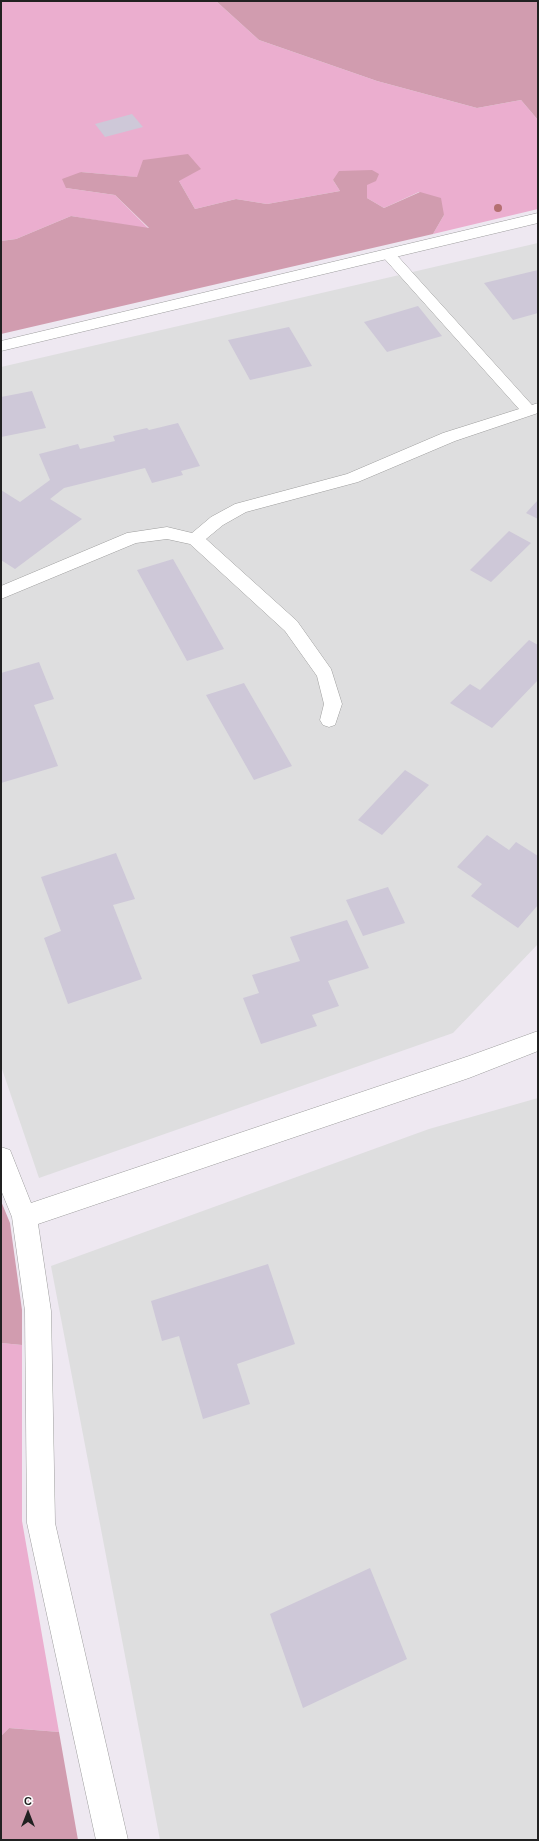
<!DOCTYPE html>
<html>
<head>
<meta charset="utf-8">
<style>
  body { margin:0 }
  #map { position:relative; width:539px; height:1841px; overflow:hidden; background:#eee8f1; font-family:Arial,sans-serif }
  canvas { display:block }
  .frame { position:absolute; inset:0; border:2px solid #212121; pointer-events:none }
  .north { position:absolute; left:8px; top:1793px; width:40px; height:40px; -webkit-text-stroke:3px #fff; paint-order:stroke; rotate:0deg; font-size:11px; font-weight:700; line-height:16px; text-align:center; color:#212121 }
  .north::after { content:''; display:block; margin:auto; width:14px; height:18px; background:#212121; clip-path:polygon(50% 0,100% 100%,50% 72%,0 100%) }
</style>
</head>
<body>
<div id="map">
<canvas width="539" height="1841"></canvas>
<div class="frame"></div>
<div class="north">С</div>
</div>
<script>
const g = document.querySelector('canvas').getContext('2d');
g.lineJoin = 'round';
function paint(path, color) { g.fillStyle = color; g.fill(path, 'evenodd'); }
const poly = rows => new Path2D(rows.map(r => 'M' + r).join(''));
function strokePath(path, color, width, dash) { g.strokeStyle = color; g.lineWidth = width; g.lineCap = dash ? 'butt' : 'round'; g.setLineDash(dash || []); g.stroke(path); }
const residential = poly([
  [538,243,538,944,453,1033,39,1178,1,1066,1,367],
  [538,1098,538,1840,160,1840,51,1266,429,1129]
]);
const grass = poly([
  [1,1,216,1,259,40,377,81,477,108,521,100,538,120,538,209,433,234,444,215,419,192,384,208,367,198,367,185,333,180,340,191,267,204,236,199,195,209,179,181,81,172,66,188,115,195,149,229,71,216,16,239,1,241],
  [1,1343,22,1345,22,1521,59,1732,9,1728,1,1736]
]);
const forest = poly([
  [216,1,538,1,538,120,521,100,477,108,377,81,259,40],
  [188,154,201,169,179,181,195,209,236,199,267,204,340,191,333,180,339,171,372,170,379,174,376,181,367,185,367,198,384,208,420,192,441,198,444,215,433,234,1,334,1,241,16,239,71,216,149,228,115,195,66,188,62,179,81,172,137,177,143,160],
  [1,1201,10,1223,22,1310,22,1345,1,1343],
  [9,1728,59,1732,78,1840,1,1840,1,1736]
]);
const building = poly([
  [132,114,143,127,105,137,95,124],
  [538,270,538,313,513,320,484,283],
  [418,306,442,336,387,352,364,322],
  [289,327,312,366,250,380,228,340],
  [32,391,46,428,1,437,1,397],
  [178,423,200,466,181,471,183,475,152,483,145,468,64,488,50,499,82,519,15,569,1,560,1,490,20,502,50,480,39,454,78,444,80,449,115,441,113,436,147,428,149,430],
  [538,500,538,519,526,513],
  [509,531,531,543,491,582,470,570],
  [173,559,224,649,187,661,137,570],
  [529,640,538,645,538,680,492,728,450,703,470,684,480,690],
  [39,662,54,699,34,705,58,766,1,783,1,673],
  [244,683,292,766,254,780,206,695],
  [405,770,429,785,382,835,358,820],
  [487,835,509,850,516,842,538,856,538,905,518,928,471,896,482,884,457,867],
  [116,853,135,899,113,905,142,979,68,1004,44,938,61,931,41,877],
  [388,887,405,923,363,936,346,900],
  [347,920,369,968,328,981,339,1006,312,1015,317,1026,261,1044,243,998,259,993,252,975,300,961,290,937],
  [268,1264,295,1344,237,1364,250,1404,203,1419,179,1336,162,1341,151,1301],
  [370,1568,407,1659,303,1708,270,1614]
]);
const lane = poly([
  [388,250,393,251,532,405,538,403,538,413,455,441,358,482,246,512,223,525,206,539,297,621,331,669,342,704,335,725,329,727,323,725,320,720,324,704,317,676,285,631,190,544,167,539,136,543,1,599,1,586,127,533,167,527,192,533,211,517,235,504,347,474,443,433,519,409,383,257,381,254,383,251,388,250]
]);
const street = poly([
  [538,213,538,223,1,351,1,341,538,213],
  [538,1031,538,1051,469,1078,38,1224,51,1311,55,1523,128,1840,96,1840,27,1523,25,1311,12,1217,1,1190,1,1147,10,1150,31,1203,469,1056,538,1031]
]);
const trees = [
  [498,208]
];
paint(residential, '#dededf');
paint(grass, '#ebaecf');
paint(forest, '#d19caf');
paint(building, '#cec8d8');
strokePath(lane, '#9e9e9e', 1);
strokePath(street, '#9e9e9e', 1);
paint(lane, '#fff');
paint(street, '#fff');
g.fillStyle = '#b47072';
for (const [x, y] of trees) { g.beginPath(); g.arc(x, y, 4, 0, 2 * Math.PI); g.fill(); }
</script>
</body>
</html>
